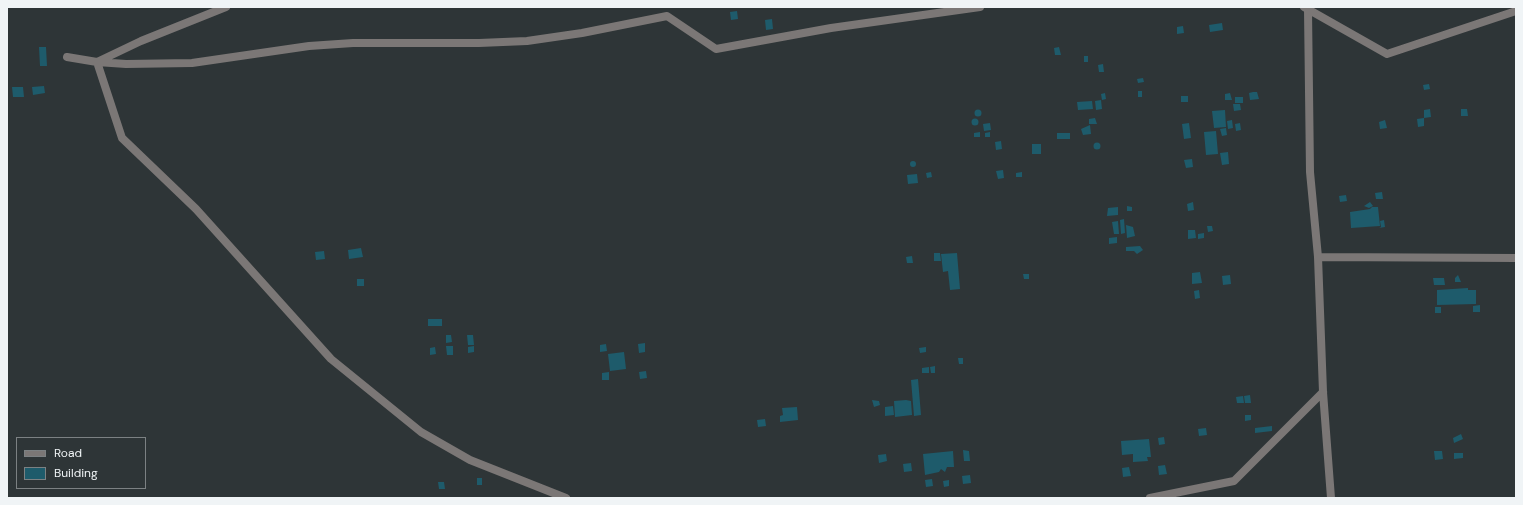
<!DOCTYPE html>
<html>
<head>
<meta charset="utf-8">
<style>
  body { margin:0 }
  #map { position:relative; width:1523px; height:505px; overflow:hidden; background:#2e3537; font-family:"DM Sans",sans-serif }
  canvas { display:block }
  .frame { position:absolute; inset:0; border:8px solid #f0f4f6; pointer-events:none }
  .legend { position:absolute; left:16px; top:437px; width:130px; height:52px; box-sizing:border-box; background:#2e3537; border:1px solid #7c8183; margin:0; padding:5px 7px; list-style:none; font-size:12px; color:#f0f4f6 }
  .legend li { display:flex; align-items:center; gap:8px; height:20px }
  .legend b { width:20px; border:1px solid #7c8183 }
</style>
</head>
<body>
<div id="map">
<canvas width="1523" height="505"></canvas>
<div class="frame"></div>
<ul class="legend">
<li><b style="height:5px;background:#7b7776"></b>Road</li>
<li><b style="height:11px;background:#1e5b6b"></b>Building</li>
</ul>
</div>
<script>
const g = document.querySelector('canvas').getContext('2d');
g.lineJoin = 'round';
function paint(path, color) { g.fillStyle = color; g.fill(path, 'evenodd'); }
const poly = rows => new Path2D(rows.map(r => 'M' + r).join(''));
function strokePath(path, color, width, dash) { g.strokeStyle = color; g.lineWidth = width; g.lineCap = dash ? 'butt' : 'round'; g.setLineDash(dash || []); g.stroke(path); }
const building = poly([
  [737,11,738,19,731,20,730,12],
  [772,19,773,29,766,30,765,20],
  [1222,23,1223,30,1210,32,1209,25],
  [1183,26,1184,33,1177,34,1177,27],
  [39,47,46,47,47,66,40,66],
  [1059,47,1061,55,1055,55,1054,48],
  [1084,56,1088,56,1088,62,1084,62],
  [1103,64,1104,72,1099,72,1098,65],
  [1143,78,1144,82,1138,83,1137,79],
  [1429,84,1430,89,1424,90,1423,85],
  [44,86,45,93,33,95,32,87],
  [12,87,23,87,24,97,13,97],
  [1138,91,1142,91,1142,97,1138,97],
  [1253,92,1257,92,1259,99,1250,100,1249,93],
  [1105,93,1106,99,1102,100,1101,94],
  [1230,93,1232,100,1225,100,1225,94],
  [1181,96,1188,96,1188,102,1181,102],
  [1235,97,1243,97,1243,103,1235,103],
  [1101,100,1102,109,1096,110,1095,101],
  [1092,101,1093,109,1078,110,1077,102],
  [1233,104,1240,104,1241,110,1234,111],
  [1430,109,1431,117,1424,118,1424,110],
  [1461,109,1467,109,1468,116,1461,116],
  '974.5 113a3.5 3.5 0 1 1 7 0a3.5 3.5 0 1 1-7 0Z',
  [1225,110,1226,127,1214,128,1212,111],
  [1095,118,1097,124,1089,124,1089,119],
  [1424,118,1424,126,1418,127,1417,119],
  '971.5 122a3.5 3.5 0 1 1 7 0a3.5 3.5 0 1 1-7 0Z',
  [1232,120,1233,128,1228,129,1227,121],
  [1385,120,1387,128,1380,129,1379,122],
  [990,123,991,130,984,131,983,124],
  [1189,123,1191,138,1184,139,1182,124],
  [1240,123,1241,130,1236,131,1235,124],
  [1090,125,1091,134,1083,135,1081,129],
  [1226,128,1227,135,1222,136,1220,129],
  [1216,131,1218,154,1206,155,1204,132],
  [980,132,980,137,974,137,974,133],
  [990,132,990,137,985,137,985,133],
  [1057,133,1070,133,1070,139,1057,139],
  [1001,141,1002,149,996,150,995,142],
  '1093.5 146a3.5 3.5 0 1 1 7 0a3.5 3.5 0 1 1-7 0Z',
  [1032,144,1041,144,1041,154,1032,154],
  [1228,152,1229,164,1222,165,1220,153],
  [1192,159,1193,167,1186,168,1184,160],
  '910 164a3 3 0 1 1 6 0a3 3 0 1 1-6 0Z',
  [1003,170,1004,178,998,179,996,171],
  [931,172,932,177,927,178,926,173],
  [1022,172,1022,177,1016,177,1016,173],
  [917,174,918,183,908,184,907,175],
  [1382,192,1383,199,1376,199,1375,193],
  [1346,195,1347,201,1340,202,1339,196],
  [1193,202,1194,210,1188,211,1187,204],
  [1370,202,1373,206,1369,208,1364,206],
  [1127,206,1132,207,1132,211,1127,211],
  [1118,207,1118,215,1107,216,1108,208],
  [1372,207,1378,207,1380,226,1351,228,1350,212,1370,209],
  [1124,219,1125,233,1121,234,1120,220],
  [1384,220,1385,227,1379,228,1381,227,1380,221],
  [1118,221,1119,234,1114,234,1112,222],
  [1126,225,1133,227,1135,236,1127,238],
  [1207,226,1212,226,1213,231,1208,232],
  [1188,230,1195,230,1196,238,1188,239],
  [1204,233,1204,238,1198,239,1198,234],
  [1117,237,1117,243,1109,244,1109,238],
  [1140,246,1143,250,1137,254,1134,251,1126,251,1126,247],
  [361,248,363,257,349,259,348,250],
  [324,251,325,259,316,260,315,252],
  [934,253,940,253,941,261,934,261],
  [957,253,960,289,950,290,948,271,943,272,941,254],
  [912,256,913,263,907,263,906,257],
  [1200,272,1202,283,1192,284,1192,273],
  [1023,274,1029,274,1029,279,1024,279],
  [1230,275,1231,284,1223,285,1222,276],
  [1458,275,1461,282,1455,282,1455,278],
  [1433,278,1444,278,1445,285,1434,285],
  [357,279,364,279,364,286,357,286],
  [1468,288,1468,290,1476,290,1476,304,1437,305,1437,290],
  [1199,290,1200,298,1195,299,1194,291],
  [1480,305,1480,312,1473,312,1473,306],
  [1435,307,1441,307,1441,313,1435,313],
  [428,319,442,319,442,326,428,326],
  [446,335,451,335,452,342,446,343],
  [467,335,473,335,474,345,468,345],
  [645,343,645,352,639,353,638,344],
  [606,344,607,351,600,352,600,345],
  [446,346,453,346,453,355,447,355],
  [474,346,474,352,468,353,468,347],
  [435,347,436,354,430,355,430,348],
  [926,347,926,352,920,353,919,348],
  [624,352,626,369,610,371,608,354],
  [958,358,963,358,963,364,959,364],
  [935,366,935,373,931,373,930,367],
  [929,367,929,373,922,373,922,368],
  [646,371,647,378,640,379,639,372],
  [609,372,609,380,602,380,602,373],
  [918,379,921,415,914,416,911,380],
  [1250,395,1251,403,1245,403,1244,396],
  [1243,396,1244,403,1237,403,1236,397],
  [872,400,879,401,880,405,874,407],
  [906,400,911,401,912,415,895,417,894,401],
  [893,406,894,415,885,416,885,407],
  [797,407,798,420,780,422,780,416,783,415,782,408],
  [1245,415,1251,415,1251,420,1245,421],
  [765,419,766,426,758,427,757,420],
  [1272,426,1272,431,1255,433,1255,428],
  [1206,428,1207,435,1199,436,1198,429],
  [1461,434,1463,439,1454,443,1453,438],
  [1164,437,1165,444,1159,445,1158,438],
  [1149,439,1151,457,1147,457,1148,461,1133,462,1133,454,1122,455,1121,441],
  [963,450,969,451,970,461,964,461],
  [953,451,954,467,947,467,945,472,941,469,939,472,925,475,923,454],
  [1434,451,1442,451,1443,459,1435,460],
  [1454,453,1463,453,1463,458,1454,459],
  [886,454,887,461,879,463,878,455],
  [911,463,912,471,904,472,903,464],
  [1165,465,1167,474,1159,475,1158,466],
  [1129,467,1131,476,1123,477,1122,468],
  [970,475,971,483,963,484,962,476],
  [477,478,482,478,482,485,477,485],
  [932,479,933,486,926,487,925,480],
  [949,480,949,486,944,487,943,481],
  [438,482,444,482,445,489,439,489]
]);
const minor = poly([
  [226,7,141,41,97,62,122,138,196,209,331,359,421,432,470,460,566,498],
  [1304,7,1387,54,1516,11],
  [1308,10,1310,172,1318,257,1516,258],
  [67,57,97,62,126,64,192,63,309,46,353,43,479,43,527,41,582,33,667,16,716,49,831,28,980,7],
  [1318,257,1323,392,1331,498],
  [1150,498,1234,481,1323,392]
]);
paint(building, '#1e5b6b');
strokePath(minor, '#7b7776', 8);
</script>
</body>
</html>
